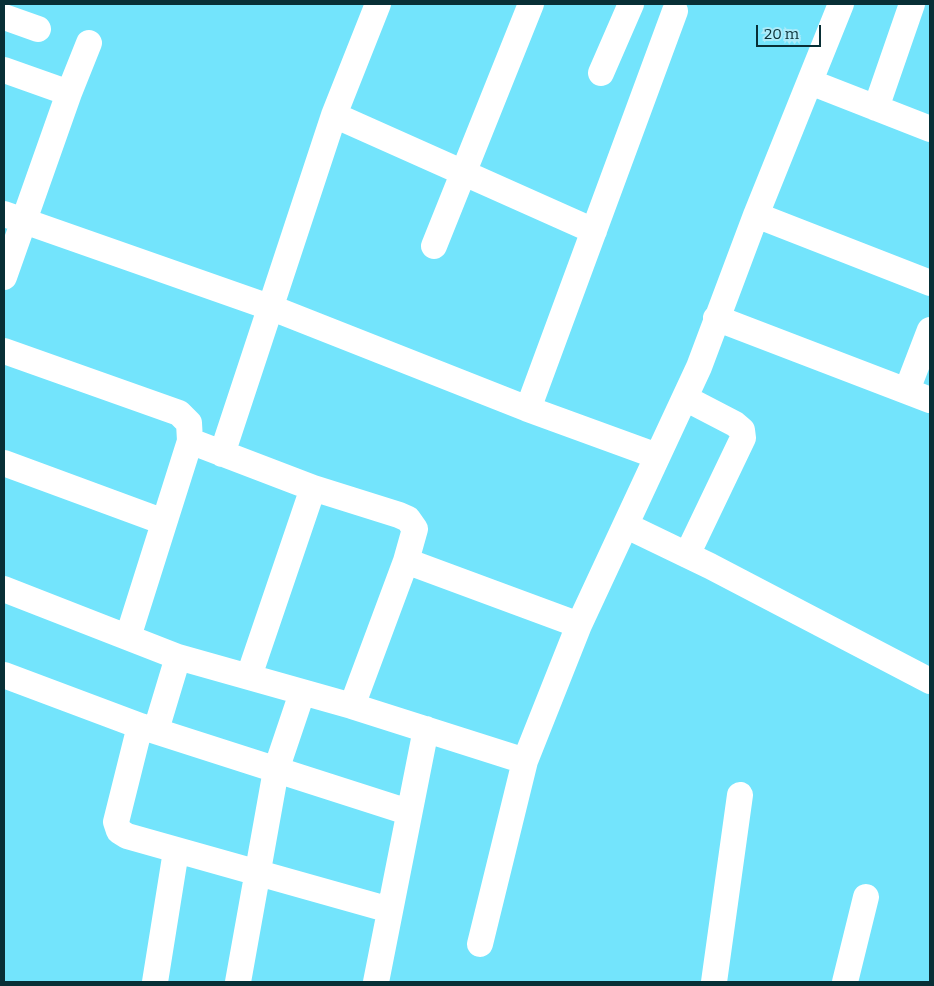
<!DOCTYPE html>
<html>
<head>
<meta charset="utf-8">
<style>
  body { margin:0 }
  #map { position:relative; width:934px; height:986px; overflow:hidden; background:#73e4fc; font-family:Bitter,serif }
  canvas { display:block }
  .frame { position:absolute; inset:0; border:5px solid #082f36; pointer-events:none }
  .scale { position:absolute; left:756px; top:25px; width:65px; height:22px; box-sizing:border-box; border:2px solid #082f36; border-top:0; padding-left:6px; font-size:15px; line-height:18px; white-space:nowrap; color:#082f36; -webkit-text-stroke:4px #adebf9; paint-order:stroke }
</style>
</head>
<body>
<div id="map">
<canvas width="934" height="986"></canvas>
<div class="frame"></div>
<div class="scale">20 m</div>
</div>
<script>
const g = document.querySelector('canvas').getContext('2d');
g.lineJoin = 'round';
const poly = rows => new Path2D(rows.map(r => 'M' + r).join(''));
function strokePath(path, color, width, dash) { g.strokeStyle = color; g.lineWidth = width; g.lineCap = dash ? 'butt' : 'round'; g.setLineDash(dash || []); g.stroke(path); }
const minor = poly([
  [4,17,38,29],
  [4,70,69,93],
  [601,73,631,4],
  [810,82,930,129],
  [876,108,912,4],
  [334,115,594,231],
  [4,214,272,308,528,409,657,456],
  [756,215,930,283],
  [434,246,531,4],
  [4,277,69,93,89,43],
  [716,318,930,400],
  [4,351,179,413,189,423,190,441,128,637],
  [907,390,930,330],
  [685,398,735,424,742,430,743,438,687,555],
  [528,409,675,11],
  [190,441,313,488,399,515,408,519,415,529,406,561,352,706],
  [222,454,334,115,378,4],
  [4,463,164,522],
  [627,526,710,566,930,681],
  [406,561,579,625],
  [4,589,178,657,352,706,525,761],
  [4,675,140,726,116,822,119,831,127,836,390,910],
  [249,676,313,488],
  [140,726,408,812],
  [156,730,178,657],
  [480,944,525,761,579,625,699,367,756,215,841,4],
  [155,982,176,851],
  [238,982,276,770,302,693],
  [376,982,426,729],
  [714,982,740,795],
  [845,982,866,897]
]);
strokePath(minor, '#fff', 26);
</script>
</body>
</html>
